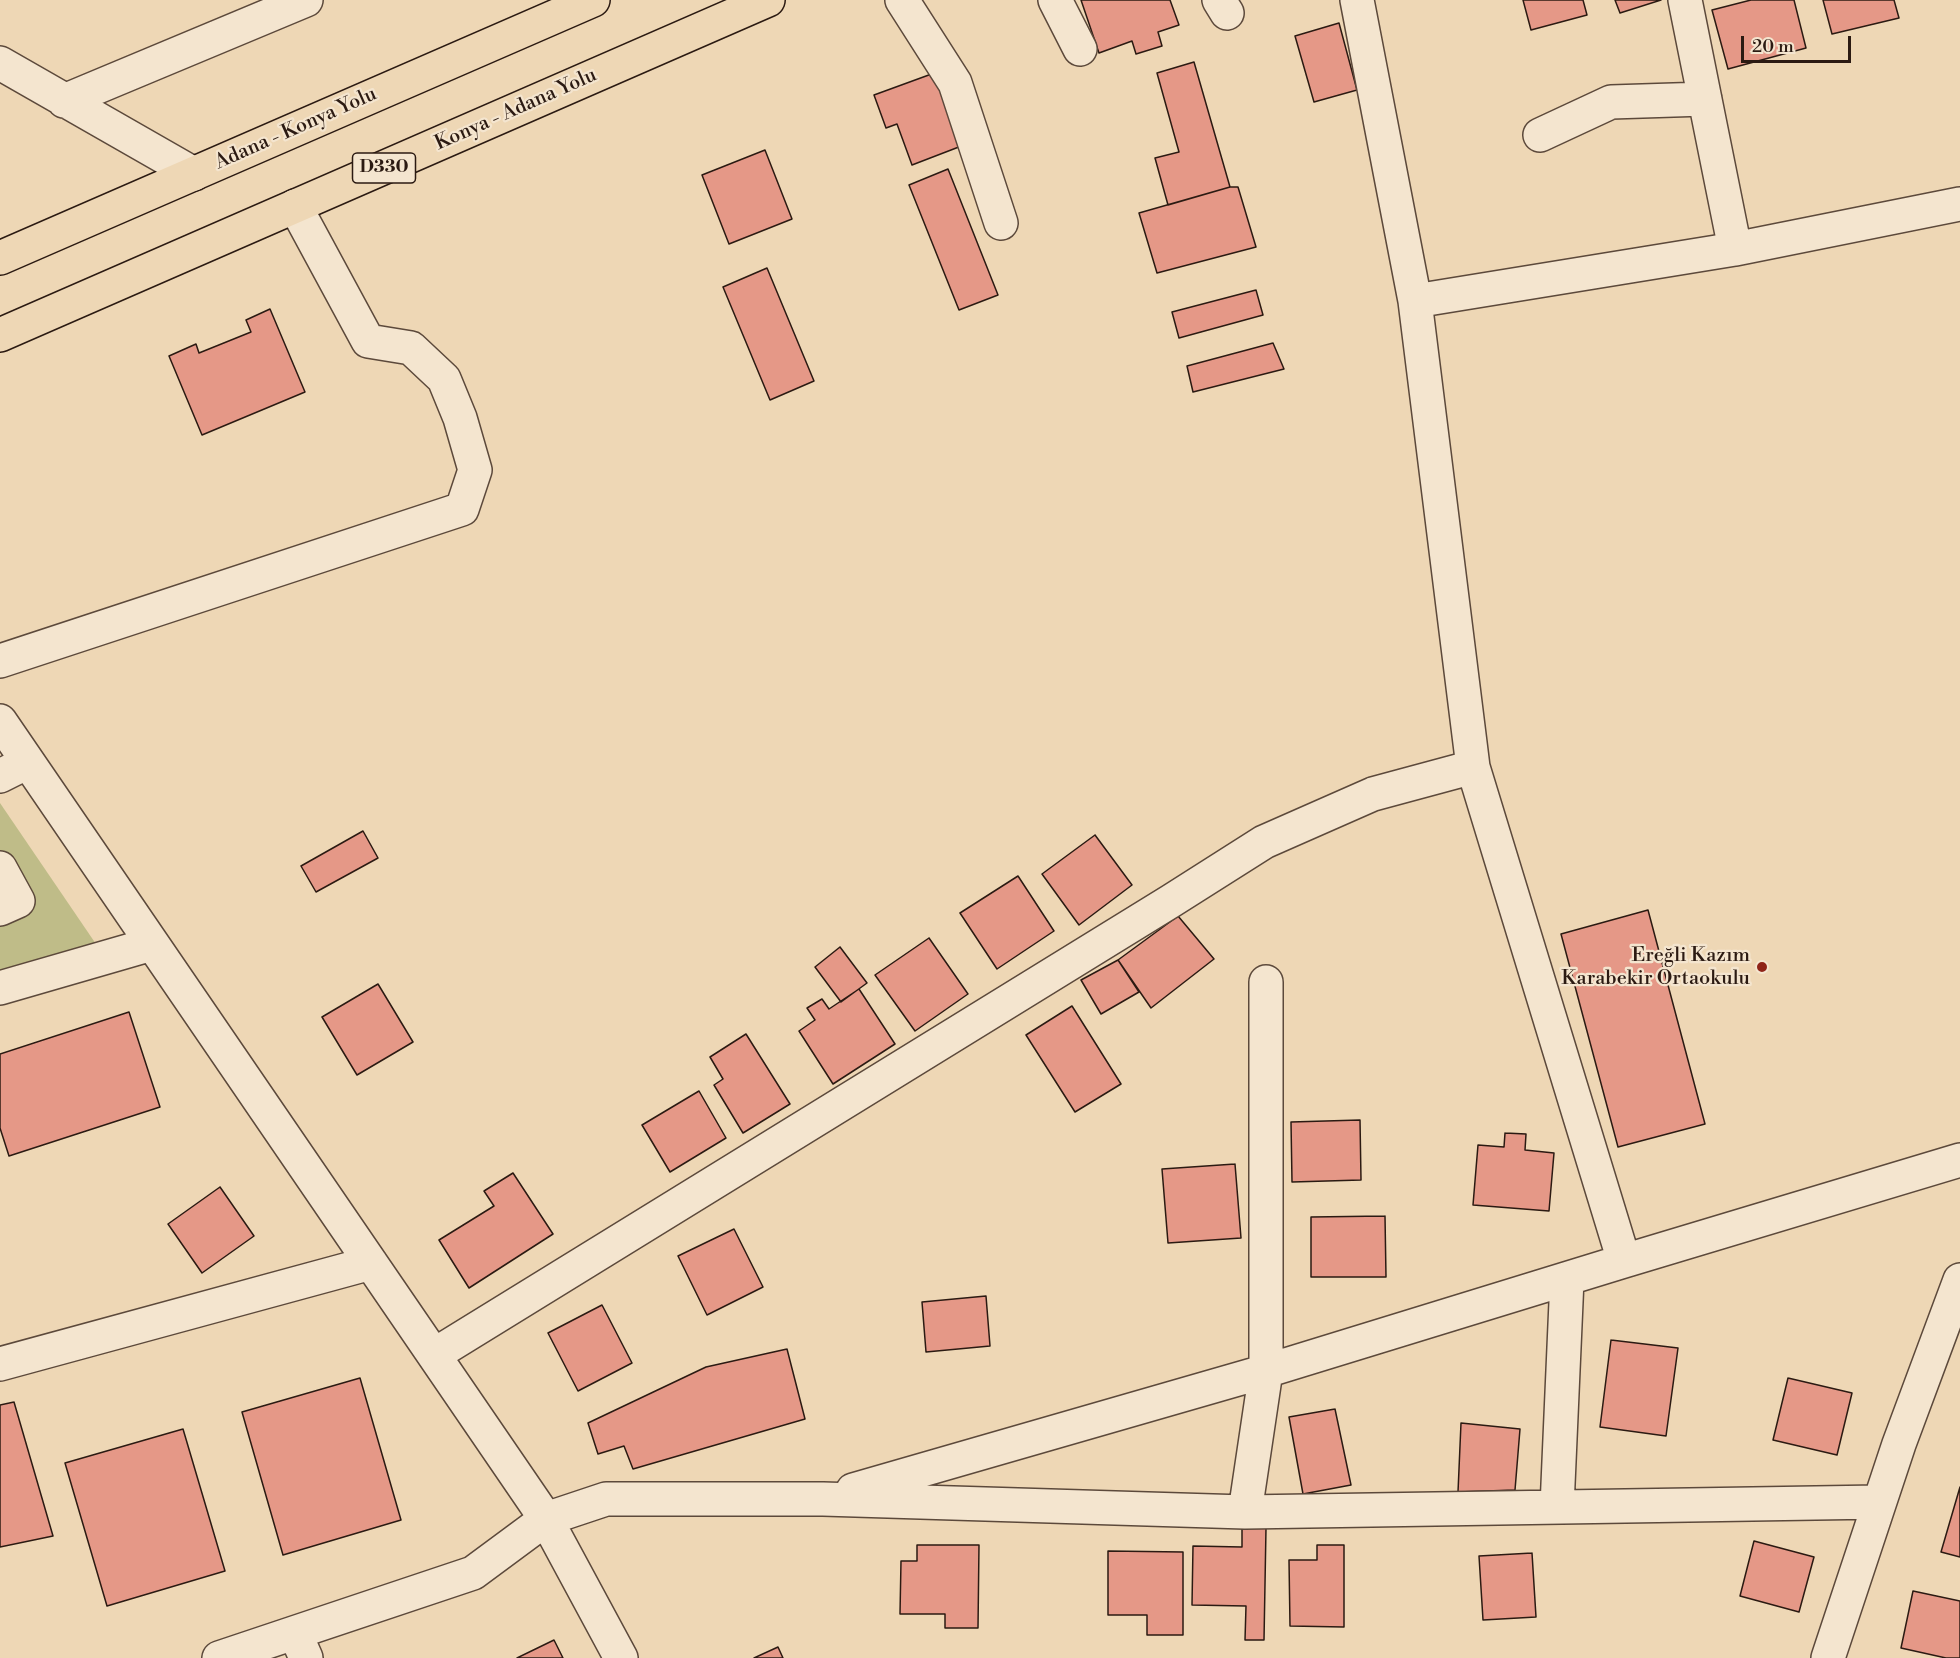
<!DOCTYPE html>
<html>
<head>
<meta charset="utf-8">
<style>
  body { margin:0 }
  #map { position:relative; width:1960px; height:1658px; overflow:hidden; background:#eed7b5; font-family:"Libre Bodoni",serif }
  canvas { display:block }
  .scale { position:absolute; left:1741px; top:36px; width:110px; height:27px; box-sizing:border-box; border:3px solid #2b1a12; border-top:0; padding-left:8px; font-size:18px; line-height:21px; white-space:nowrap; color:#2b1a12; -webkit-text-stroke:4px #f4e5cf; paint-order:stroke }
</style>
</head>
<body>
<div id="map">
<canvas width="1960" height="1658"></canvas>
<div class="scale">20 m</div>
</div>
<script>
const g = document.querySelector('canvas').getContext('2d');
g.lineJoin = 'round';
function paint(path, color) { g.fillStyle = color; g.fill(path, 'evenodd'); }
const poly = rows => new Path2D(rows.map(r => 'M' + r).join(''));
function strokePath(path, color, width, dash) { g.strokeStyle = color; g.lineWidth = width; g.lineCap = dash ? 'butt' : 'round'; g.setLineDash(dash || []); g.stroke(path); }
function label(font, color, halo, rows, align = 'center') {
  g.font = font + ' "Libre Bodoni",serif'; g.lineWidth = 4.5; g.setLineDash([]); g.textBaseline = 'middle'; g.strokeStyle = halo; g.fillStyle = color; for (const [text, x, y, turn = 0] of rows) {
    g.save(); g.translate(x, y); g.rotate((+turn || 0) * Math.PI / 180); g.textAlign = isNaN(turn) ? turn : align; if (halo) g.strokeText(text, 0, 0); g.fillText(text, 0, 0); g.restore();
  }
}
const green = poly([
  [0,803,98,947,0,976]
]);
const building = poly([
  [1081,0,1170,0,1179,25,1158,32,1162,46,1136,54,1132,41,1099,53,1081,0],
  [1523,0,1583,0,1587,15,1531,30,1523,0],
  [1615,0,1661,0,1620,13,1615,0],
  [1751,0,1794,0,1806,48,1728,69,1712,10,1751,0],
  [1823,0,1894,0,1899,18,1832,34,1823,0],
  [1339,23,1357,90,1314,102,1295,36,1339,23],
  [1194,62,1230,187,1168,205,1155,158,1179,152,1157,73,1194,62],
  [937,72,964,145,912,165,897,124,886,128,874,95,937,72],
  [765,150,792,219,729,244,702,175,765,150],
  [948,169,998,295,959,310,909,185,948,169],
  [1230,187,1238,187,1256,247,1157,273,1139,213,1230,187],
  [767,268,814,381,770,400,723,287,767,268],
  [1256,290,1263,315,1179,338,1172,312,1256,290],
  [270,309,305,392,202,435,169,356,196,344,199,353,251,332,246,320,270,309],
  [1273,343,1284,369,1193,392,1187,366,1273,343],
  [363,831,378,858,316,892,301,866,363,831],
  [1095,835,1132,885,1079,925,1042,874,1095,835],
  [1018,876,1054,931,997,969,960,913,1018,876],
  [1648,910,1705,1124,1618,1147,1561,934,1648,910],
  [1178,916,1214,959,1151,1008,1118,960,1178,916],
  [929,938,968,994,915,1031,875,975,929,938],
  [840,947,867,983,841,1002,815,967,840,947],
  [1118,960,1139,992,1101,1014,1081,980,1118,960],
  [378,984,413,1042,357,1075,322,1017,378,984],
  [859,989,895,1044,833,1084,799,1031,815,1020,807,1008,822,999,829,1009,859,989],
  [1072,1006,1121,1084,1075,1112,1026,1035,1072,1006],
  [129,1012,160,1107,9,1156,0,1128,0,1054,129,1012],
  [746,1034,790,1104,743,1133,714,1085,723,1079,710,1057,746,1034],
  [699,1091,726,1138,670,1172,642,1125,699,1091],
  [1360,1120,1361,1180,1292,1182,1291,1122,1360,1120],
  [1505,1133,1526,1134,1525,1150,1554,1153,1549,1211,1473,1205,1478,1145,1504,1147,1505,1133],
  [1235,1164,1241,1238,1168,1243,1162,1169,1235,1164],
  [513,1173,553,1234,469,1288,439,1240,494,1206,484,1191,513,1173],
  [220,1187,254,1236,202,1273,168,1224,220,1187],
  [1385,1216,1386,1277,1311,1277,1311,1217,1385,1216],
  [734,1229,763,1287,707,1315,678,1256,734,1229],
  [986,1296,990,1346,926,1352,922,1302,986,1296],
  [602,1305,632,1363,578,1391,548,1333,602,1305],
  [1611,1340,1678,1348,1666,1436,1600,1427,1611,1340],
  [787,1349,805,1419,633,1469,624,1446,598,1454,588,1423,706,1367,787,1349],
  [360,1378,401,1520,283,1555,242,1412,360,1378],
  [1788,1378,1852,1393,1837,1455,1773,1440,1788,1378],
  [14,1402,53,1536,0,1547,0,1405,14,1402],
  [1335,1409,1351,1485,1303,1494,1289,1417,1335,1409],
  [1461,1423,1520,1429,1515,1490,1458,1492,1461,1423],
  [183,1429,225,1571,107,1606,65,1463,183,1429],
  [1960,1487,1960,1557,1941,1552,1960,1487],
  [1242,1527,1266,1528,1264,1640,1245,1640,1246,1606,1192,1605,1193,1546,1242,1547,1242,1527],
  [1754,1541,1814,1557,1799,1612,1740,1596,1754,1541],
  [917,1545,979,1545,978,1628,945,1628,945,1614,900,1614,901,1561,917,1561,917,1545],
  [1317,1545,1344,1545,1344,1627,1290,1626,1289,1560,1317,1560,1317,1545],
  [1108,1551,1183,1552,1183,1635,1147,1635,1147,1615,1108,1615,1108,1551],
  [1532,1553,1536,1617,1483,1620,1479,1556,1532,1553],
  [1913,1591,1960,1601,1960,1658,1946,1658,1901,1648,1913,1591],
  [554,1640,563,1658,517,1658,554,1640],
  [778,1647,783,1658,754,1658,778,1647]
]);
const minor = poly([
  [902,0,955,83,1001,223],
  [1055,0,1080,49],
  [1219,0,1227,13],
  [1357,0,1415,301],
  [1685,0,1735,249],
  [0,63,194,174],
  [64,101,306,0],
  [1540,135,1611,102,1705,99],
  [0,661,462,509,475,470,460,418,444,379,411,348,368,341,295,206],
  [0,721,546,1519,621,1658],
  [0,776,28,762],
  [0,868,18,901,0,909],
  [0,988,152,944],
  [1624,1261,1473,767,1415,301,1735,249,1960,204],
  [434,1355,1171,901,1264,842,1373,794,1473,767],
  [0,1364,371,1263],
  [853,1490,1266,1371,1624,1261,1960,1160],
  [1557,1507,1567,1279],
  [1245,1512,1266,1371,1266,982],
  [295,1633,306,1658],
  [219,1658,473,1573,546,1519,606,1499,823,1499,1245,1512,1879,1502],
  [1828,1658,1899,1444,1960,1280]
]);
const highway = poly([
  [0,258,593,0],
  [0,335,768,0]
]);
const markers = [
  [1762,967,6,"#8f2418"]
];
const shields = [
  [384,168,63]
];
const shieldNames = [
  ["D330",384,168]
];
const streetNames = [
  ["Konya - Adana Yolu",516,110,-24],
  ["Adana - Konya Yolu",296,129,-24]
];
const poiNames = [
  ["Ereğli Kazım",1750,956],
  ["Karabekir Ortaokulu",1750,979]
];
paint(green, '#bfbc88');
paint(building, '#e59887');
strokePath(building, '#2b1a12', 1.5);
strokePath(minor, '#5c493b', 36);
strokePath(highway, '#2b1a12', 36);
strokePath(minor, '#f4e5cf', 33);
strokePath(highway, '#eed7b5', 33);
for (const [x, y, r, color] of markers) { const dot = new Path2D(); dot.arc(x, y, r, 0, 2 * Math.PI); g.fillStyle = color; g.fill(dot); strokePath(dot, '#f4e5cf', 2); }
for (const [x, y, w] of shields) { const box = new Path2D(); box.roundRect(x - w / 2, y - 15, w, 30, 4.5); g.fillStyle = '#f4e5cf'; g.fill(box); strokePath(box, '#2b1a12', 1.5); }
label('bold 18px', '#2b1a12', null, shieldNames);
label('20px', '#2b1a12', '#f4e5cf', streetNames);
label('20px', '#2b1a12', '#f4e5cf', poiNames, 'right');
</script>
</body>
</html>
